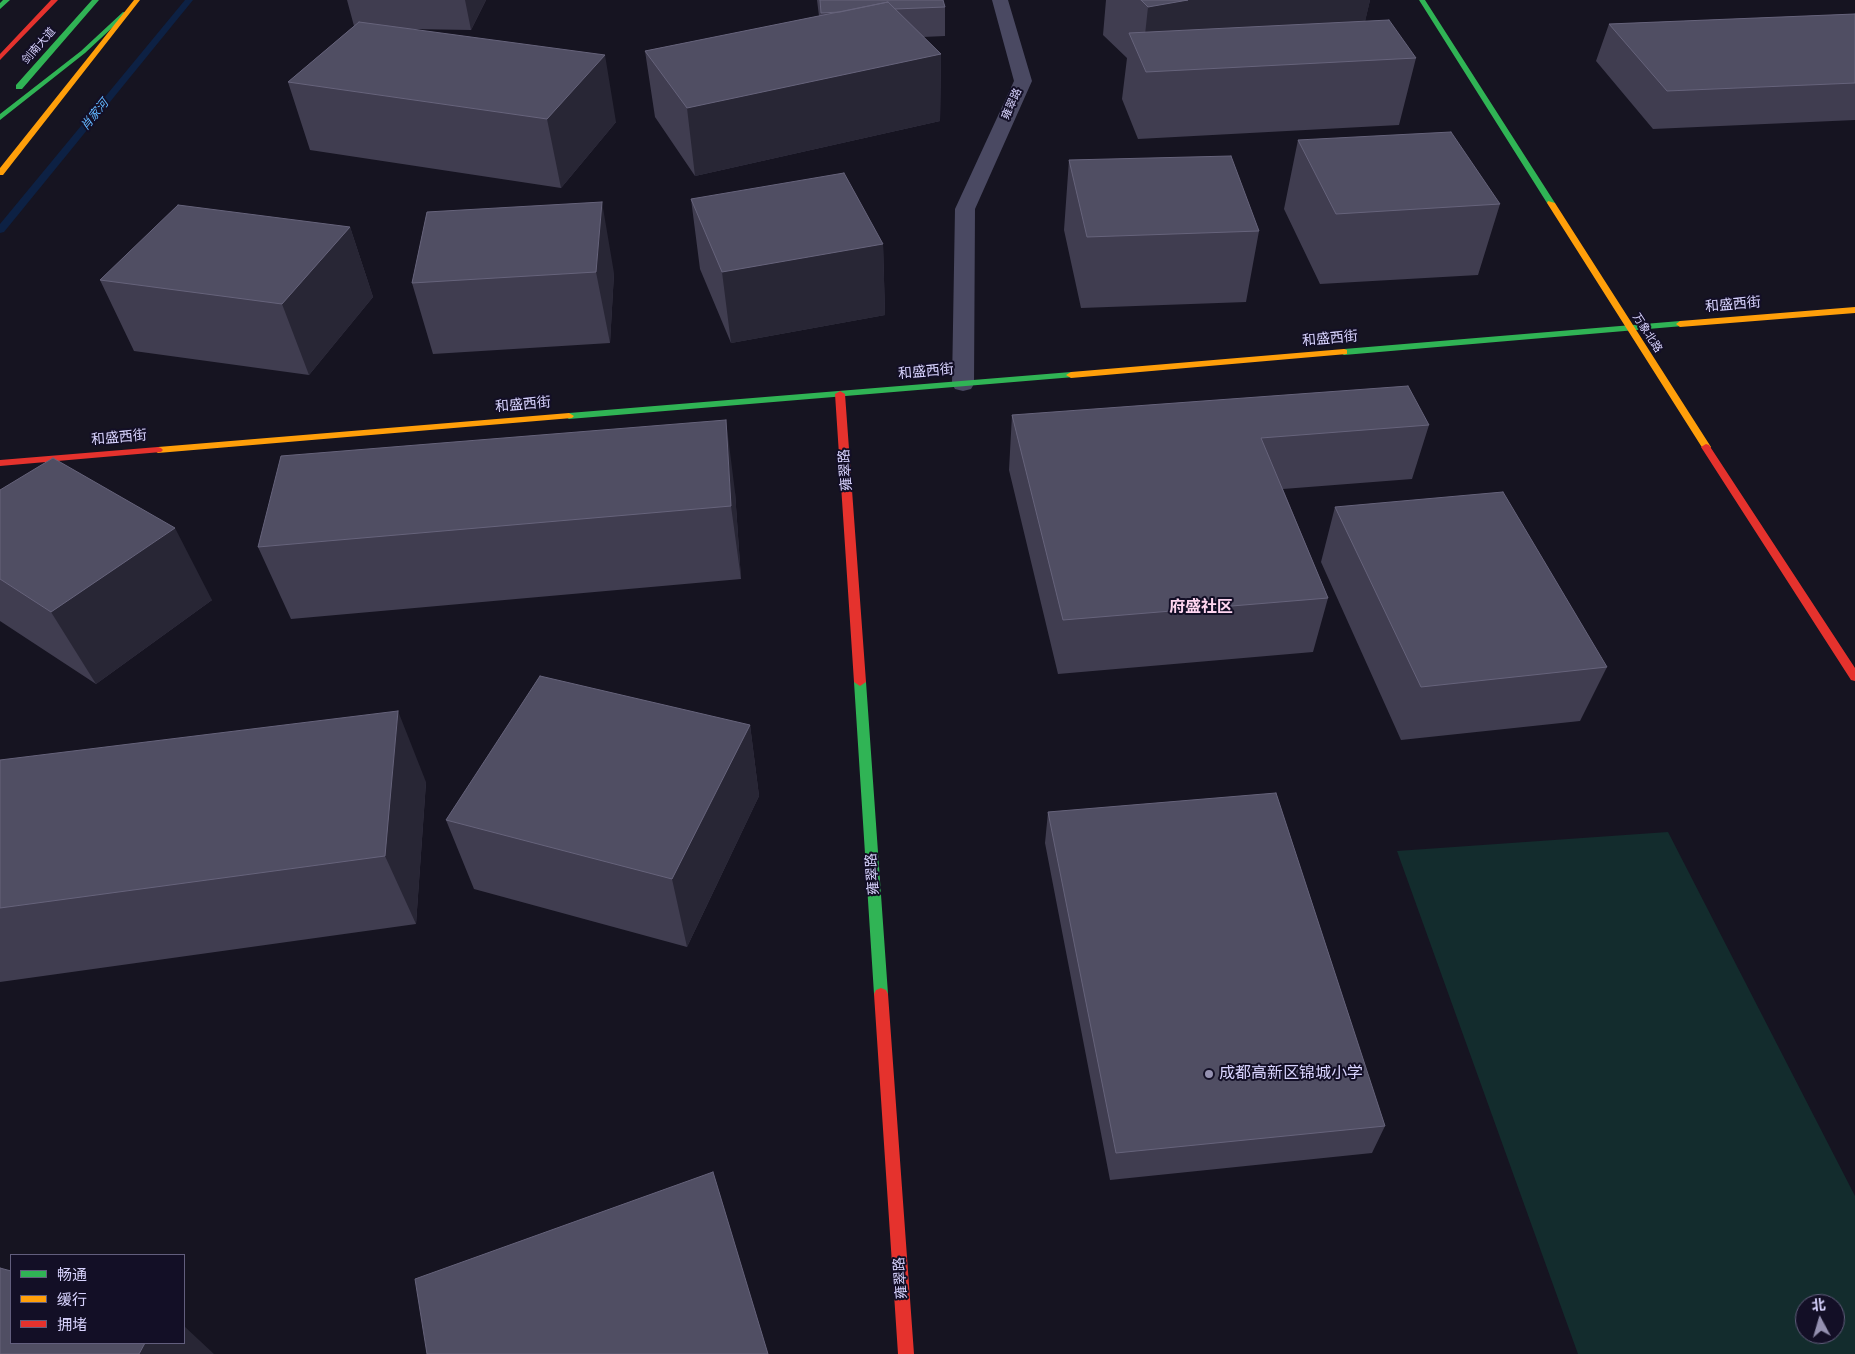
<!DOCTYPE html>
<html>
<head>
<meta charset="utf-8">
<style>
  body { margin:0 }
  #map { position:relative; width:1855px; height:1354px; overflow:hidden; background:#161421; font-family:Helvetica,"Noto Sans SC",sans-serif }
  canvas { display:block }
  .legend { position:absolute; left:10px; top:1254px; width:175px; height:90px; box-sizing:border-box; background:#130f26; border:1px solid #625e7d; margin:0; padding:6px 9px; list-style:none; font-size:15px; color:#d9d4ff }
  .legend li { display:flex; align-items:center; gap:10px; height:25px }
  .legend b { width:25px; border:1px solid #625e7d }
  .north { position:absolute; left:1795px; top:1294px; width:50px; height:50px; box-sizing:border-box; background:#130f26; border:1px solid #625e7d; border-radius:50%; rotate:354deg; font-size:14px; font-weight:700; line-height:20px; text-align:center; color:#d9d4ff }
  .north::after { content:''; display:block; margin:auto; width:18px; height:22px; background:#9591b1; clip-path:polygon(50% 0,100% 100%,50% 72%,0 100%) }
</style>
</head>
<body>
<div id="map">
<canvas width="1855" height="1354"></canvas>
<ul class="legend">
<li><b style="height:6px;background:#30b455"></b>畅通</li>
<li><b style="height:6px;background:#ff9f0a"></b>缓行</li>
<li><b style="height:6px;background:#e5322d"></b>拥堵</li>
</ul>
<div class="north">北</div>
</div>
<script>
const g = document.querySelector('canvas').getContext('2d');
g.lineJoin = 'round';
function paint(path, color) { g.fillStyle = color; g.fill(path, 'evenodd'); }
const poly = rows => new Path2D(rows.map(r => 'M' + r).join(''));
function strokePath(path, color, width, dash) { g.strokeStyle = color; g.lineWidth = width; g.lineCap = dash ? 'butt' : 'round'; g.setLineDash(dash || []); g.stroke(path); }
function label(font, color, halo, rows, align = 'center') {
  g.font = font + ' Helvetica,"Noto Sans SC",sans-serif'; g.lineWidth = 4; g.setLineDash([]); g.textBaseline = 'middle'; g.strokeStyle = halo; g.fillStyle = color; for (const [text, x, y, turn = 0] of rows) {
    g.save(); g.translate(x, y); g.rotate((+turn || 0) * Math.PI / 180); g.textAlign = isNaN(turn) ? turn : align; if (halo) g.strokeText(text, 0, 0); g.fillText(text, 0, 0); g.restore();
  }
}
const green = poly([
  [1668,832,1855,1196,1855,1354,1578,1354,1397,851],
  [1805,1304,1835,1304,1835,1334,1805,1334]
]);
const stream = poly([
  [185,0,193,0,4,232,0,233,0,224,185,0]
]);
const street = poly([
  [992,0,1008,0,1032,81,975,209,974,384,971,389,963,391,955,389,952,384,955,209,1014,81,992,0]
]);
const fast = poly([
  [3,0,10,0,0,9,0,3,3,0],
  [92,0,99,0,22,89,16,89,16,85,92,0],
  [1419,0,1425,0,1555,203,1554,205,1547,203,1419,0],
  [123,12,128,13,85,53,0,120,0,114,81,51,123,12],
  [1680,321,1683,322,1683,326,1344,355,1339,352,1344,349,1680,321],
  [1071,372,1076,375,1074,377,569,419,564,416,569,413,1071,372],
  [860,678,866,682,888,994,886,998,881,1000,876,998,874,994,854,682,860,678]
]);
const slow = poly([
  [134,0,140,0,3,175,0,175,0,168,134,0],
  [1548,201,1555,203,1711,447,1709,449,1703,449,1547,203,1548,201],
  [1855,307,1855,313,1680,327,1676,324,1680,321,1855,307],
  [1344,349,1347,350,1347,354,1071,378,1066,375,1071,372,1344,349],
  [569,413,574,416,572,418,158,453,153,450,158,447,569,413]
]);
const jam = poly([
  [51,0,58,0,0,60,0,54,51,0],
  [840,391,845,394,866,682,860,686,854,682,835,394,840,391],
  [1706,444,1709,445,1855,668,1855,681,1851,680,1701,447,1706,444],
  [158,447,161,448,163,450,161,452,0,466,0,460,158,447],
  [881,988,886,990,888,994,914,1354,898,1354,874,994,876,990,881,988]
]);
const wall = poly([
  [347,0,486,0,471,30,410,29,616,122,561,188,310,150,288,82,354,26],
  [817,0,943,0,945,7,945,36,923,37,941,54,940,121,695,176,655,117,645,51,819,16],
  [1106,0,1370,0,1365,21,1416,58,1399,125,1138,139,1122,99,1127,58,1103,35],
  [1855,14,1855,120,1653,129,1596,61,1609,24],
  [1298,140,1500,204,1478,275,1320,284,1284,209],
  [1069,160,1259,231,1246,302,1081,308,1064,230],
  [691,199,883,244,885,315,731,343,700,269],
  [427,212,614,273,610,343,433,354,412,283],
  [350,227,373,297,309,375,134,351,100,280],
  [1012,415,1429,425,1412,479,1283,489,1328,598,1313,652,1058,674,1009,470],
  [0,490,212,600,96,684,0,621],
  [735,492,741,579,291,619,258,547],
  [1335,507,1607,667,1580,721,1401,740,1321,562],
  [750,725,759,796,687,947,474,889,446,820],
  [0,760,426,782,416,924,0,982],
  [1048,812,1385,1126,1372,1153,1110,1180,1045,843]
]);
const shadedWall = poly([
  [465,0,486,0,471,30],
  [1188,0,1370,0,1363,31,1142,63,1148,7],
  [941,54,940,121,695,176,687,108],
  [605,55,616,122,561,188,547,119],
  [602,202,614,273,610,343,596,272],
  [350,227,373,297,309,375,282,304],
  [883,244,885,315,731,343,722,272],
  [726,420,735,492,741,579,731,506],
  [175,528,212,600,96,684,51,612],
  [398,711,426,782,416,924,385,856],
  [750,725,759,796,687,947,672,879],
  [184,1326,214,1354,139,1354,145,1343,184,1343]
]);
const building = poly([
  [820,0,943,0,945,7,895,9,888,2,840,12,821,13,820,0],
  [1141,0,1188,0,1148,7,1141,0],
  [888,2,941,54,687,108,645,51,888,2],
  [1855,14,1855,83,1667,91,1609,24,1855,14],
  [1389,20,1416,58,1146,72,1129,33,1389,20],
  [359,22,605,55,547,119,288,82,359,22],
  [1451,132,1500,204,1336,214,1298,140,1451,132],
  [1231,156,1259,231,1087,237,1069,160,1231,156],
  [844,173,883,244,722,272,691,199,844,173],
  [602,202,596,272,412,283,427,212,602,202],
  [178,205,350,227,282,304,100,280,178,205],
  [1408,386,1429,425,1261,438,1328,598,1063,620,1012,415,1408,386],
  [726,420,731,506,258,547,281,456,726,420],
  [53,458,175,528,51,612,0,579,0,490,53,458],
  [1503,492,1607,667,1421,687,1335,507,1503,492],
  [540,676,750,725,672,879,446,820,540,676],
  [398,711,385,856,0,908,0,760,398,711],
  [1276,793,1385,1126,1116,1153,1048,812,1276,793],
  [713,1172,768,1354,427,1354,415,1279,713,1172],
  [0,1268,11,1271,11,1343,145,1343,139,1354,0,1354,0,1268]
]);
const markers = [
  [1209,1074,5,"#9591b1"]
];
const farStreetnames = [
  ["剑南大道",39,46,-49],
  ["雍翠路",1012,104,-66],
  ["万象北路",1647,333,57]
];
const farWaternames = [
  ["肖家河",95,115,-51]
];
const streetNames = [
  ["和盛西街",1733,305,-5],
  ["和盛西街",1330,339,-5],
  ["和盛西街",926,372,-5],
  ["和盛西街",523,405,-5],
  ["和盛西街",119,438,-5],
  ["雍翠路",846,470,-94],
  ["雍翠路",873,874,-94],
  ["雍翠路",901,1278,-94]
];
const quarterNames = [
  ["府盛社区",1201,608]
];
const nearPoinames = [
  ["成都高新区锦城小学",1219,1074]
];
paint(green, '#132c2d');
paint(stream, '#0d2144');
paint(street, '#4a4962');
paint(fast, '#30b455');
paint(slow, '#ff9f0a');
paint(jam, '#e5322d');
paint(wall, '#403d50');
paint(shadedWall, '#282635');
paint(building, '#504e63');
strokePath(building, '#66637b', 1);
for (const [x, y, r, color] of markers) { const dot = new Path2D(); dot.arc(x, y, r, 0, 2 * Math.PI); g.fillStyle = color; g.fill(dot); strokePath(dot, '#130f26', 2); }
label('11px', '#d9d4ff', '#130f26', farStreetnames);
label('italic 12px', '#62b6ff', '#130f26', farWaternames);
label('14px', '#d9d4ff', '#130f26', streetNames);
label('bold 16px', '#ffd6f0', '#130f26', quarterNames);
label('16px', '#d9d4ff', '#130f26', nearPoinames, 'left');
</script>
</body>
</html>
